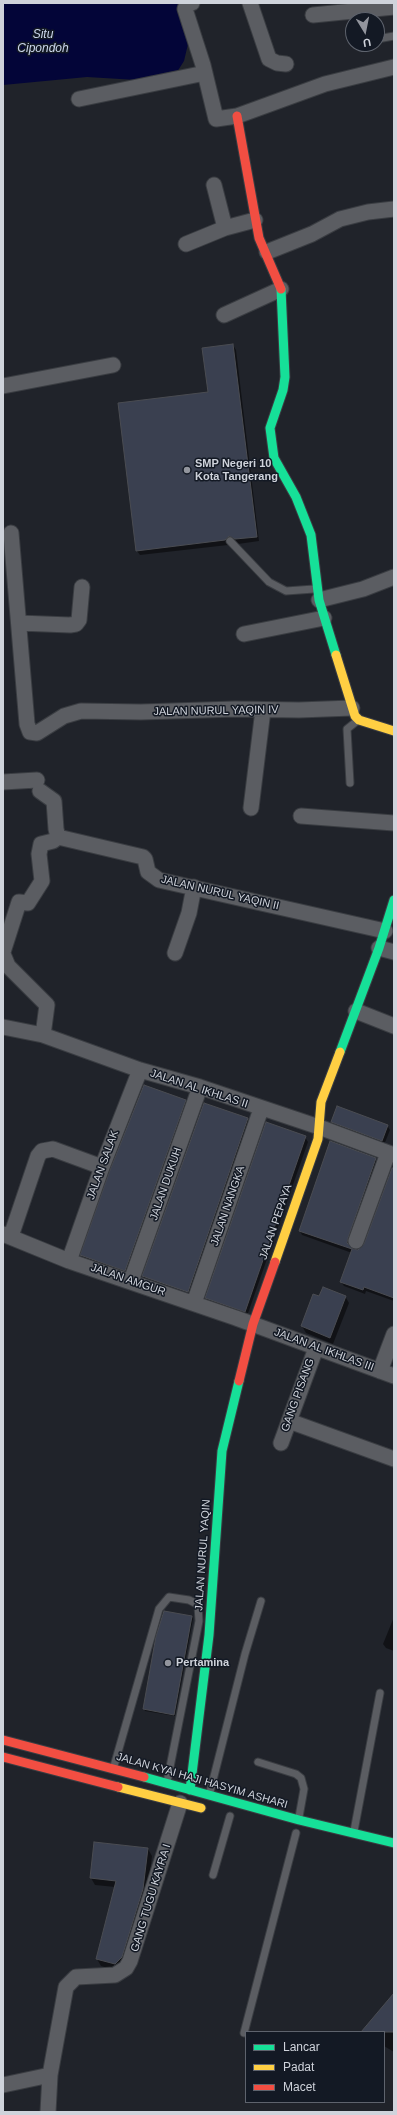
<!DOCTYPE html>
<html>
<head>
<meta charset="utf-8">
<style>
  body { margin:0 }
  #map { position:relative; width:397px; height:2115px; overflow:hidden; background:#20232a; font-family:Arial,sans-serif }
  canvas { display:block }
  .frame { position:absolute; inset:0; border:4px solid #cfd3db; pointer-events:none }
  .legend { position:absolute; left:245px; top:2031px; width:140px; height:72px; box-sizing:border-box; background:#131924; border:1px solid #5e636d; margin:0; padding:5px 7px; list-style:none; font-size:12px; color:#cfd3db }
  .legend li { display:flex; align-items:center; gap:8px; height:20px }
  .legend b { width:20px; border:1px solid #5e636d }
  .north { position:absolute; left:345px; top:12px; width:40px; height:40px; box-sizing:border-box; background:#131924; border:1px solid #5e636d; border-radius:50%; rotate:170deg; font-size:11px; font-weight:700; line-height:16px; text-align:center; color:#cfd3db }
  .north::after { content:''; display:block; margin:auto; width:14px; height:18px; background:#92959d; clip-path:polygon(50% 0,100% 100%,50% 72%,0 100%) }
</style>
</head>
<body>
<div id="map">
<canvas width="397" height="2115"></canvas>
<div class="frame"></div>
<ul class="legend">
<li><b style="height:5px;background:#16e098"></b>Lancar</li>
<li><b style="height:5px;background:#ffcf43"></b>Padat</li>
<li><b style="height:5px;background:#f24e42"></b>Macet</li>
</ul>
<div class="north">U</div>
</div>
<script>
const g = document.querySelector('canvas').getContext('2d');
g.lineJoin = 'round';
function paint(path, color) { g.fillStyle = color; g.fill(path, 'evenodd'); }
const poly = rows => new Path2D(rows.map(r => 'M' + r).join(''));
function strokePath(path, color, width, dash) { g.strokeStyle = color; g.lineWidth = width; g.lineCap = dash ? 'butt' : 'round'; g.setLineDash(dash || []); g.stroke(path); }
function label(font, color, halo, rows, align = 'center') {
  g.font = font + ' Arial,sans-serif'; g.lineWidth = 3; g.setLineDash([]); g.textBaseline = 'middle'; g.strokeStyle = halo; g.fillStyle = color; for (const [text, x, y, turn = 0] of rows) {
    g.save(); g.translate(x, y); g.rotate((+turn || 0) * Math.PI / 180); g.textAlign = isNaN(turn) ? turn : align; if (halo) g.strokeText(text, 0, 0); g.fillText(text, 0, 0); g.restore();
  }
}
const water = poly([
  [3,3,182,3,181,9,188,44,184,61,177,72,137,80,87,77,3,85]
]);
const shadow = poly([
  [233,345,236,350,259,541,238,544,232,540,228,545,140,555,137,551],
  [185,1101,188,1106,128,1275,84,1260,82,1255],
  [248,1119,250,1124,192,1292,146,1277,146,1279,191,1294,191,1296,146,1281,143,1276],
  [333,1122,387,1125,390,1130,384,1145,335,1127],
  [305,1137,308,1142,247,1316,209,1303,206,1298],
  [375,1159,378,1163,350,1244,351,1248,358,1251,365,1245,394,1169,394,1301,366,1291,365,1294,344,1286,341,1282,352,1253,302,1235,300,1231],
  [314,1295,320,1297,345,1296,349,1303,333,1344,306,1333,302,1326],
  [192,1617,193,1619,175,1716,145,1711,144,1709],
  [394,1617,394,1651,386,1648,383,1644],
  [148,1849,152,1856,147,1896,119,1971,101,1966,97,1959,115,1887,95,1885,91,1878],
  [394,1994,394,2052,384,2046,384,2032,366,2032]
]);
const building = poly([
  [233,344,257,537,235,539,229,536,225,540,136,551,118,403,208,392,202,348,233,344],
  [144,1085,186,1100,125,1271,80,1255,110,1170,144,1085],
  [204,1103,248,1118,188,1292,142,1276,204,1103],
  [337,1106,388,1125,382,1141,331,1122,337,1106],
  [266,1122,306,1136,245,1312,205,1298,266,1122],
  [330,1141,376,1158,348,1238,347,1243,353,1249,358,1250,364,1244,392,1168,394,1168,394,1298,364,1287,363,1290,340,1282,352,1249,299,1231,330,1141],
  [323,1287,346,1296,330,1338,301,1326,313,1294,319,1296,323,1287],
  [164,1611,192,1616,174,1715,143,1709,156,1636,164,1611],
  [94,1842,148,1848,143,1889,122,1957,115,1964,96,1959,116,1881,90,1878,94,1842],
  [394,1993,394,2032,361,2032,394,1993]
]);
const lane = poly([
  [377,39,394,36],
  [230,541,269,582,286,591,314,589],
  [350,783,347,729,357,721],
  [258,1762,296,1774,301,1778,304,1789,299,1817],
  [114,1766,159,1609,169,1597,189,1600,195,1603,198,1606,199,1621,167,1782],
  [210,1792,245,1654,261,1601],
  [354,1831,380,1693],
  [213,1875,230,1816],
  [244,2033,296,1833]
]);
const street = poly([
  [192,3,187,4,185,9,203,65,216,119,237,116,325,84,394,67],
  [250,3,269,59,277,63,286,64],
  [313,15,394,7],
  [79,99,205,73],
  [214,185,225,228],
  [186,244,225,228,255,220],
  [267,252,312,234,340,219,368,212,394,209],
  [224,315,281,289],
  [3,386,113,365],
  [11,533,27,724,30,732,37,733,64,716,81,711,141,712,235,709,299,710,352,708],
  [319,600,363,589,394,577],
  [19,623,70,625,76,624,79,620,82,587],
  [244,634,324,618],
  [3,782,37,780],
  [251,808,263,710],
  [301,816,394,823],
  [58,837,143,857,145,859,148,872,159,880,385,931],
  [379,948,394,952],
  [3,952,19,902,28,903,42,881,39,854,41,844,53,841,58,837,56,829,54,801,40,791],
  [175,953,189,913,194,887],
  [3,954,8,966,47,1005,43,1035],
  [356,1011,394,1026],
  [3,1027,43,1035,140,1070,200,1087,319,1127,394,1155],
  [3,1234,69,1261,236,1318,394,1376],
  [11,1236,38,1156,42,1151,53,1149,102,1167],
  [356,1241,388,1153],
  [69,1261,102,1167,140,1070],
  [131,1281,200,1087],
  [194,1303,261,1109],
  [380,1371,394,1334],
  [289,1421,394,1459],
  [281,1443,316,1348],
  [3,2085,50,2075],
  [48,2112,50,2075,66,1987,76,1977,115,1975,126,1968,130,1961,180,1803]
]);
const fast = poly([
  [281,289,285,377,283,390,270,428,274,458,296,497,311,535,319,600,336,655],
  [340,1052,379,948,394,900],
  [144,1777,299,1820,394,1843],
  [190,1790,209,1635,222,1451,239,1381]
]);
const slow = poly([
  [336,655,355,716,359,720,394,731],
  [275,1262,318,1139,321,1102,340,1052],
  [118,1787,201,1808]
]);
const jam = poly([
  [237,116,259,238,281,289],
  [239,1381,253,1324,275,1262],
  [3,1740,144,1777],
  [3,1757,118,1787]
]);
const markers = [
  [187,470,4,"#92959d"],
  [168,1663,4,"#92959d"]
];
const poiNames = [
  ["SMP Negeri 10",195,464],
  ["Kota Tangerang",195,477],
  ["Pertamina",176,1663]
];
const streetNames = [
  ["JALAN NURUL YAQIN IV",216,711,-1],
  ["JALAN NURUL YAQIN II",220,893,13],
  ["JALAN AL IKHLAS II",199,1089,18],
  ["JALAN SALAK",103,1165,-70],
  ["JALAN DUKUH",166,1184,-71],
  ["JALAN NANGKA",228,1206,-71],
  ["JALAN PEPAYA",276,1222,-71],
  ["JALAN AMGUR",128,1280,19],
  ["JALAN AL IKHLAS III",324,1350,20],
  ["GANG PISANG",298,1395,-70],
  ["JALAN NURUL YAQIN",203,1555,-86],
  ["JALAN KYAI HAJI HASYIM ASHARI",202,1781,16],
  ["GANG TUGU KAYRA I",151,1898,-73]
];
const waterNames = [
  ["Situ",43,35],
  ["Cipondoh",43,49]
];
paint(water, '#030538');
paint(shadow, '#0007');
paint(building, '#3a4050');
strokePath(building, '#4a4c52', 1);
strokePath(lane, '#3a3d42', 9);
strokePath(street, '#3a3d42', 17);
strokePath(fast, '#3a3d42', 11);
strokePath(slow, '#3a3d42', 11);
strokePath(jam, '#3a3d42', 11);
strokePath(lane, '#5b5d62', 7);
strokePath(street, '#5b5d62', 15);
strokePath(fast, '#16e098', 9);
strokePath(slow, '#ffcf43', 9);
strokePath(jam, '#f24e42', 9);
for (const [x, y, r, color] of markers) { const dot = new Path2D(); dot.arc(x, y, r, 0, 2 * Math.PI); g.fillStyle = color; g.fill(dot); strokePath(dot, '#131924', 1.5); }
label('bold 11px', '#cfd3db', '#131924', poiNames, 'left');
label('11px', '#cfd3db', '#131924', streetNames);
label('italic 12px', '#cbd6ec', '#131924', waterNames);
</script>
</body>
</html>
